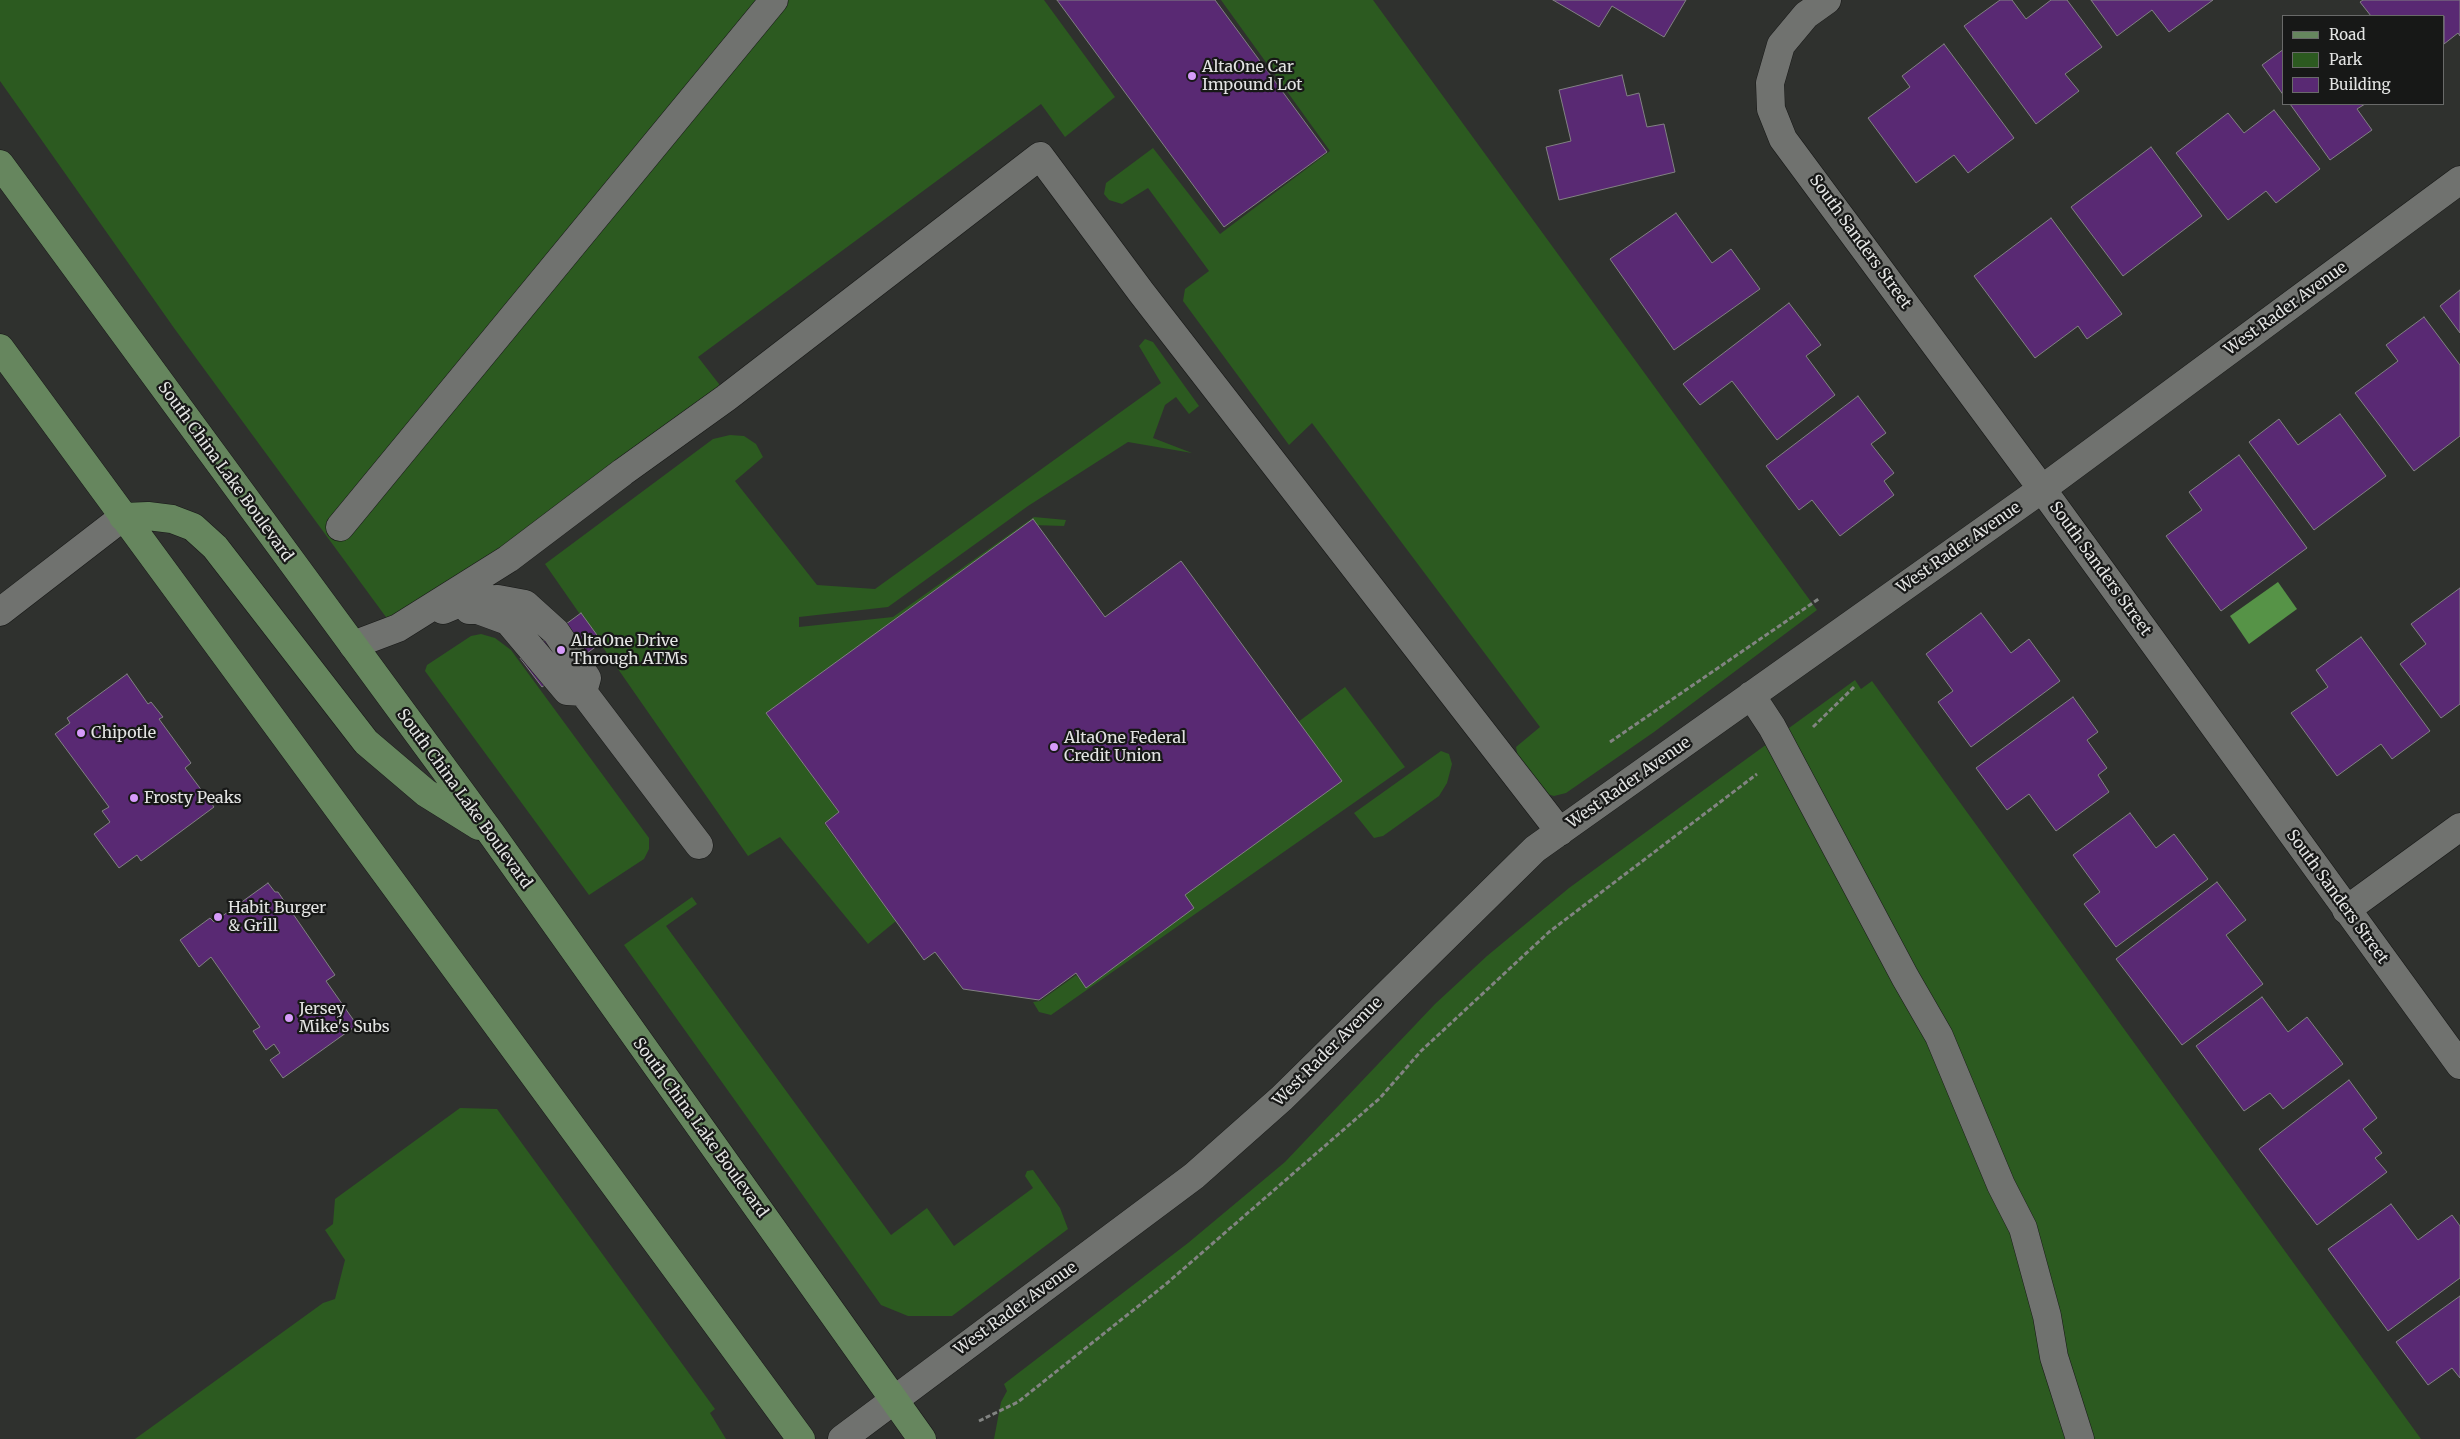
<!DOCTYPE html>
<html>
<head>
<meta charset="utf-8">
<style>
  body { margin:0 }
  #map { position:relative; width:2460px; height:1439px; overflow:hidden; background:#2f312e; font-family:Merriweather,serif }
  canvas { display:block }
  .legend { position:absolute; left:2282px; top:15px; width:162px; height:90px; box-sizing:border-box; background:#171817; border:1px solid #696a69; margin:0; padding:6px 9px; list-style:none; font-size:15px; color:#e3e4e3 }
  .legend li { display:flex; align-items:center; gap:10px; height:25px }
  .legend b { width:25px; border:1px solid #696a69 }
</style>
</head>
<body>
<div id="map">
<canvas width="2460" height="1439"></canvas>
<ul class="legend">
<li><b style="height:6px;background:#66865e"></b>Road</li>
<li><b style="height:14px;background:#2c5a20"></b>Park</li>
<li><b style="height:14px;background:#592973"></b>Building</li>
</ul>
</div>
<script>
const g = document.querySelector('canvas').getContext('2d');
g.lineJoin = 'round';
function paint(path, color) { g.fillStyle = color; g.fill(path, 'evenodd'); }
const poly = rows => new Path2D(rows.map(r => 'M' + r).join(''));
function strokePath(path, color, width, dash) { g.strokeStyle = color; g.lineWidth = width; g.lineCap = dash ? 'butt' : 'round'; g.setLineDash(dash || []); g.stroke(path); }
function label(font, color, halo, rows, align = 'center') {
  g.font = font + ' Merriweather,serif'; g.lineWidth = 4.5; g.setLineDash([]); g.textBaseline = 'middle'; g.strokeStyle = halo; g.fillStyle = color; for (const [text, x, y, turn = 0] of rows) {
    g.save(); g.translate(x, y); g.rotate((+turn || 0) * Math.PI / 180); g.textAlign = isNaN(turn) ? turn : align; if (halo) g.strokeText(text, 0, 0); g.fillText(text, 0, 0); g.restore();
  }
}
const green = poly([
  [0,0,1044,0,1115,97,1065,137,1041,104,698,357,719,384,719,388,394,628,174,328,0,81],
  [1221,0,1373,0,1817,610,1654,732,1566,793,1554,796,1547,794,1518,758,1516,747,1540,727,1312,423,1289,445,1183,301,1185,289,1209,271,1148,188,1122,204,1109,200,1104,194,1106,183,1153,148,1220,234,1330,151],
  [1145,339,1153,342,1199,406,1189,414,1176,397,1165,405,1153,438,1192,453,1128,442,1028,506,888,607,799,617,799,627,893,617,1034,517,1066,520,1064,526,1032,525,766,713,839,812,824,823,896,921,868,944,780,837,748,856,545,564,713,439,730,435,744,436,756,444,763,457,735,481,817,585,875,589,1161,383,1139,346],
  [481,634,495,638,511,650,649,838,649,849,644,859,589,895,425,671,427,665,471,636],
  [1855,680,1861,689,1872,681,2421,1439,994,1439,1001,1402,1007,1391,1004,1384,1188,1243,1285,1162,1435,1004,1487,956,1569,888],
  [1345,687,1405,767,1051,1015,1039,1012,1033,1002,1040,1001,1076,975,1085,986,1178,893,1294,725],
  [1441,751,1449,754,1452,764,1447,783,1439,796,1383,836,1374,838,1354,813],
  [692,897,697,904,666,926,891,1235,927,1208,954,1246,1033,1188,1025,1176,1027,1171,1033,1170,1060,1208,1068,1229,952,1316,908,1316,881,1305,624,945],
  [460,1108,497,1109,715,1409,710,1413,726,1439,135,1439,323,1303,335,1299,345,1260,325,1230,333,1224,335,1199]
]);
const water = poly([
  [2278,582,2297,609,2249,644,2230,616]
]);
const building = poly([
  [1057,0,1215,0,1327,152,1224,227,1057,0],
  [1553,0,1686,0,1664,37,1612,6,1599,27,1553,0],
  [2000,0,2012,0,2026,19,2051,0,2067,0,2102,47,2065,74,2079,91,2036,124,1964,26,2000,0],
  [2091,0,2213,0,2169,32,2152,10,2117,36,2091,0],
  [2363,0,2460,0,2460,36,2458,33,2444,44,2444,16,2371,16,2360,2,2363,0],
  [1944,44,2014,138,1968,173,1954,155,1916,183,1868,118,1910,87,1902,76,1944,44],
  [2284,49,2284,96,2262,65,2284,49],
  [1622,75,1627,96,1639,93,1647,127,1664,124,1675,172,1559,200,1546,147,1571,141,1559,90,1622,75],
  [2290,104,2365,104,2357,109,2372,130,2330,160,2290,104],
  [2274,110,2320,169,2276,203,2266,191,2228,220,2176,153,2228,113,2244,133,2274,110],
  [2151,147,2202,216,2123,276,2071,207,2151,147],
  [1676,213,1712,263,1731,249,1760,289,1674,350,1610,259,1676,213],
  [2051,218,2122,314,2087,339,2078,326,2035,358,1974,276,2051,218],
  [2460,290,2460,333,2440,306,2460,290],
  [1789,303,1821,345,1806,356,1835,395,1777,440,1732,381,1700,405,1683,384,1789,303],
  [2424,317,2460,365,2460,436,2414,471,2355,393,2398,361,2386,345,2424,317],
  [1858,396,1886,433,1871,444,1894,473,1884,481,1894,495,1840,536,1812,500,1799,510,1766,466,1858,396],
  [2340,414,2386,476,2314,530,2249,442,2279,419,2298,445,2340,414],
  [2239,455,2307,548,2221,611,2166,536,2202,510,2189,492,2239,455],
  [1033,519,1105,617,1181,561,1342,781,1185,895,1194,908,1086,988,1076,973,1039,1000,963,989,935,952,924,960,825,823,839,812,766,713,1033,519],
  [2460,588,2460,704,2441,718,2400,664,2426,644,2411,624,2460,588],
  [581,613,602,642,542,687,520,658,581,613],
  [1981,613,2011,653,2029,639,2060,681,1971,747,1938,702,1953,691,1926,654,1981,613],
  [2361,637,2430,731,2392,759,2381,744,2337,776,2291,713,2328,687,2316,670,2361,637],
  [127,674,148,704,151,702,163,717,159,719,191,763,185,768,214,807,141,861,137,855,119,868,94,834,110,822,102,811,109,807,55,734,70,723,67,718,127,674],
  [2073,697,2098,732,2087,740,2107,768,2098,775,2109,792,2056,831,2029,794,2007,810,1976,768,2073,697],
  [2130,813,2156,848,2174,834,2208,879,2116,947,2084,904,2100,892,2073,855,2130,813],
  [2217,882,2246,920,2226,935,2263,984,2182,1045,2116,959,2217,882],
  [268,883,275,892,278,892,335,975,326,981,357,1025,283,1078,270,1060,280,1053,274,1044,266,1050,253,1031,260,1027,211,957,199,967,180,940,210,918,214,922,268,883],
  [2262,997,2288,1032,2307,1017,2343,1064,2283,1109,2270,1093,2244,1111,2196,1046,2262,997],
  [2349,1080,2377,1118,2363,1129,2382,1153,2375,1158,2387,1172,2317,1225,2259,1149,2349,1080],
  [2391,1204,2418,1240,2452,1215,2460,1226,2460,1278,2388,1331,2328,1249,2391,1204],
  [2460,1296,2460,1378,2452,1368,2428,1385,2396,1342,2460,1296]
]);
const path = poly([
  [1813,727,1854,687],
  [1610,742,1820,598],
  [979,1421,1018,1402,1166,1284,1380,1098,1421,1051,1549,932,1757,774]
]);
const minor = poly([
  [1827,0,1806,15,1781,45,1770,83,1771,109,1783,139,2042,489,2460,1065],
  [340,527,774,0],
  [443,610,467,600,498,599,525,604,556,632,587,678,583,692],
  [469,610,478,610,508,621,567,691,583,692],
  [0,612,123,517],
  [353,645,398,628,508,559,623,472,726,398,1040,156,1141,292,1560,832],
  [583,692,699,845],
  [1751,695,1772,727,1905,977,1939,1036,2001,1185,2023,1228,2047,1316,2054,1357,2080,1439],
  [2346,910,2460,827],
  [842,1439,1194,1176,1282,1098,1535,849,2042,489,2460,180]
]);
const major = poly([
  [0,164,491,833,922,1439],
  [0,348,801,1439],
  [123,517,148,516,172,519,193,527,215,547,366,742,426,793,479,826]
]);
const markers = [
  [1192,76,5,"#d69bfa"],
  [561,650,5,"#d69bfa"],
  [81,733,5,"#d69bfa"],
  [1054,747,5,"#d69bfa"],
  [134,798,5,"#d69bfa"],
  [218,917,5,"#d69bfa"],
  [289,1018,5,"#d69bfa"]
];
const poiNames = [
  ["AltaOne Car",1202,67],
  ["Impound Lot",1202,85],
  ["AltaOne Drive",571,641],
  ["Through ATMs",571,659],
  ["Chipotle",91,733],
  ["AltaOne Federal",1064,738],
  ["Credit Union",1064,756],
  ["Frosty Peaks",144,798],
  ["Habit Burger",228,908],
  ["& Grill",228,926],
  ["Jersey",299,1009],
  ["Mike's Subs",299,1027]
];
const streetNames = [
  ["South Sanders Street",1860,242,54],
  ["West Rader Avenue",2286,309,-36],
  ["South China Lake Boulevard",225,472,54],
  ["West Rader Avenue",1959,548,-35],
  ["South Sanders Street",2100,569,54],
  ["West Rader Avenue",1629,783,-35],
  ["South China Lake Boulevard",464,799,54],
  ["South Sanders Street",2337,897,54],
  ["West Rader Avenue",1328,1052,-45],
  ["South China Lake Boulevard",700,1128,54],
  ["West Rader Avenue",1016,1309,-36]
];
paint(green, '#2c5a20');
paint(water, '#569347');
paint(building, '#592973');
strokePath(building, '#828183', 1);
strokePath(minor, '#171817', 29);
strokePath(major, '#171817', 29);
strokePath(path, '#828482', 3, [5, 2.5]);
strokePath(minor, '#70726f', 28);
strokePath(major, '#66865e', 28);
for (const [x, y, r, color] of markers) { const dot = new Path2D(); dot.arc(x, y, r, 0, 2 * Math.PI); g.fillStyle = color; g.fill(dot); strokePath(dot, '#171817', 2); }
label('16px', '#e3e4e3', '#171817', poiNames, 'left');
label('16px', '#e3e4e3', '#171817', streetNames);
</script>
</body>
</html>
